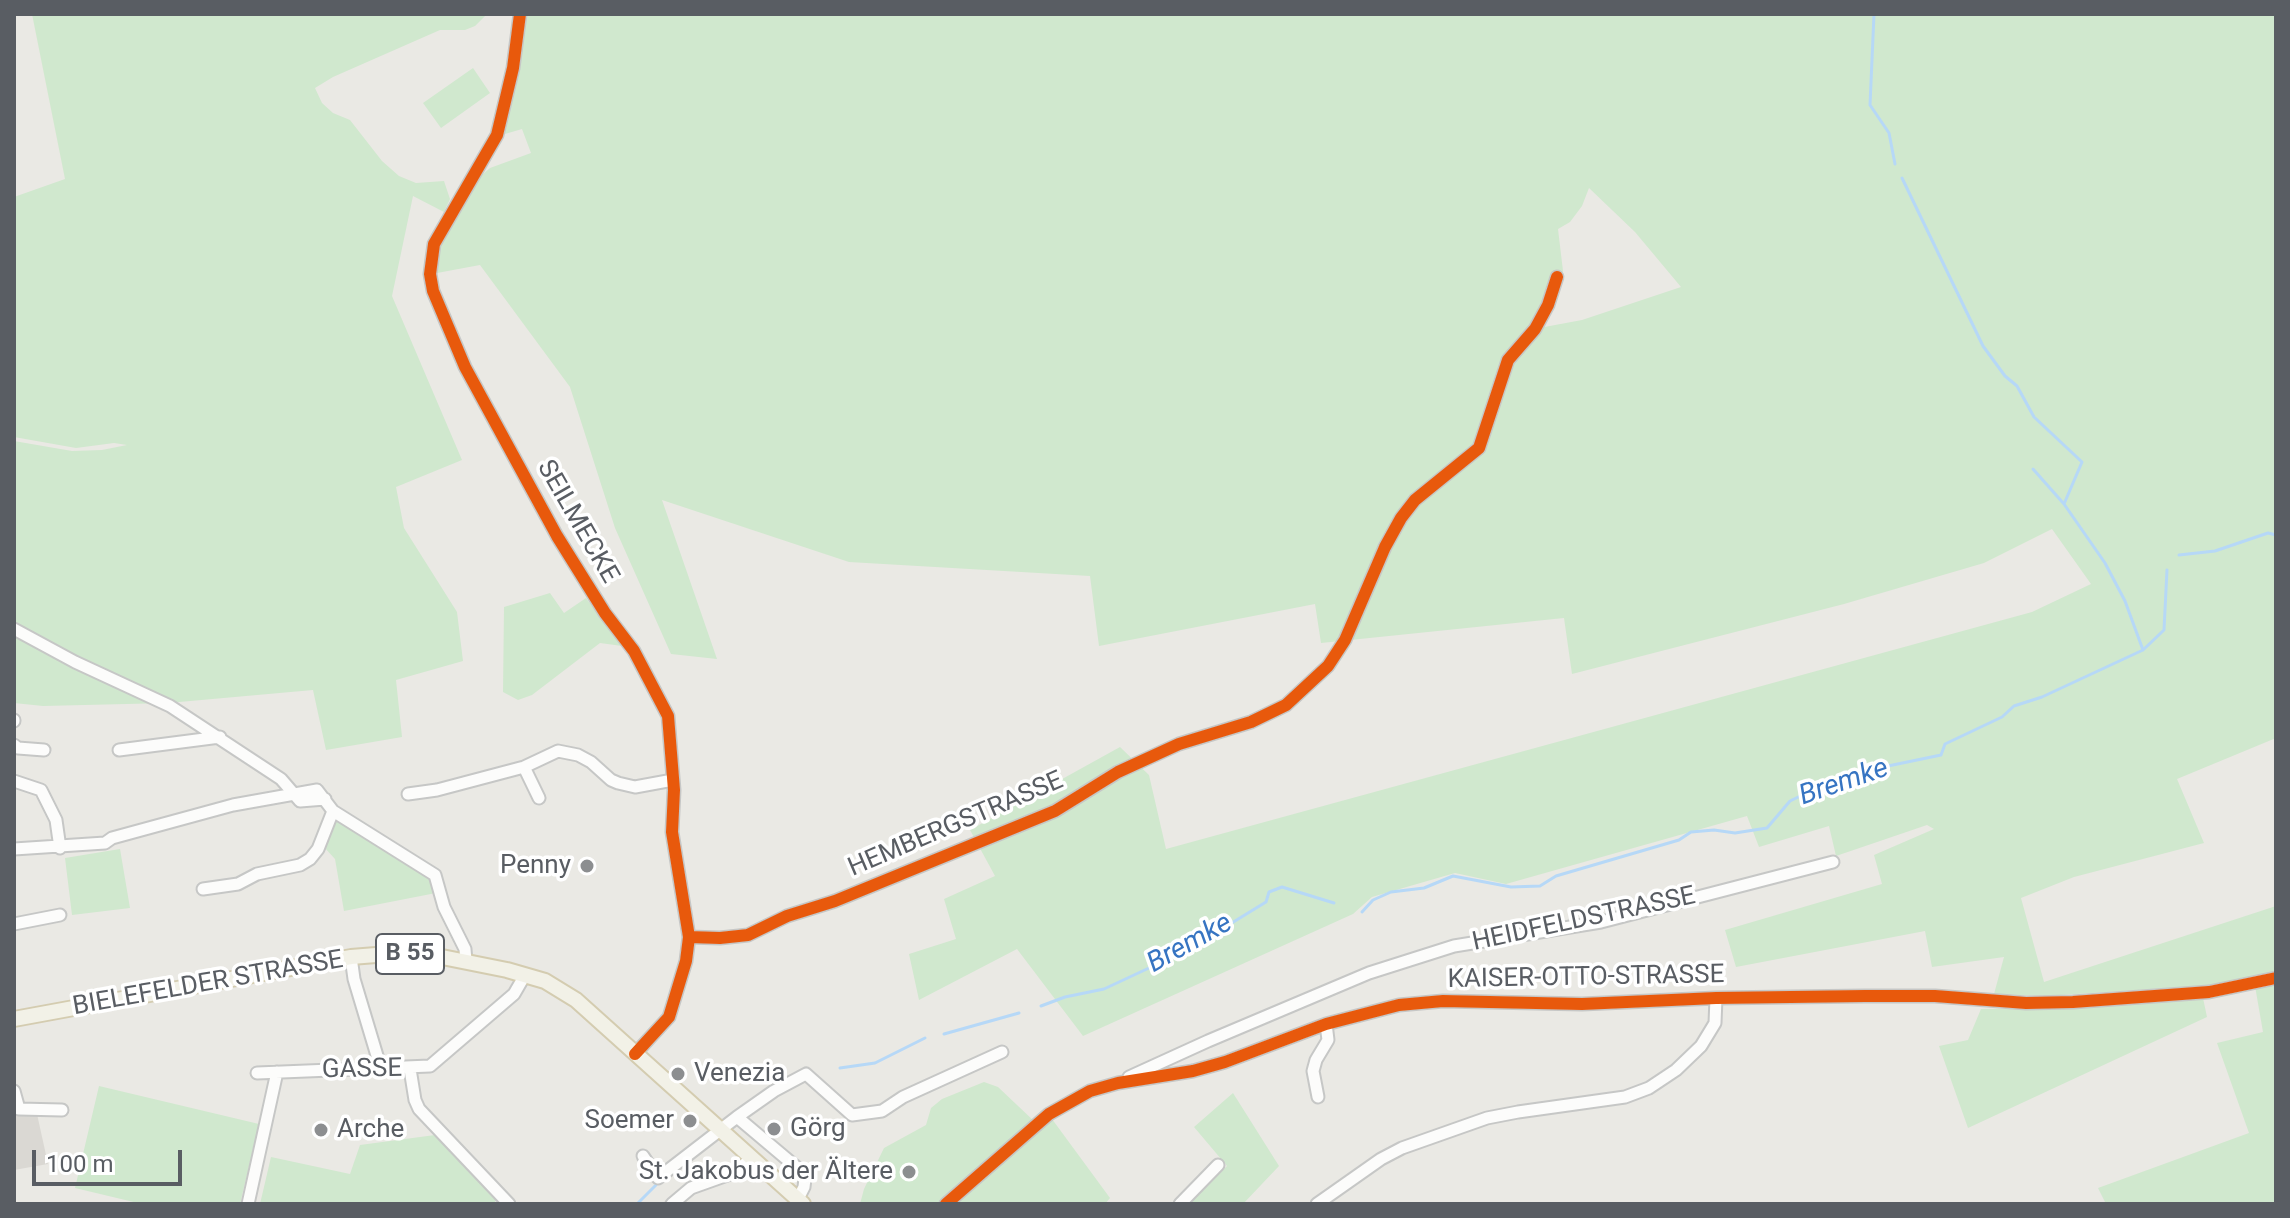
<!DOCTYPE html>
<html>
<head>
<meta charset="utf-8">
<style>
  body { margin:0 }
  #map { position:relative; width:2290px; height:1218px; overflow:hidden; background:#eae9e4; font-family:Roboto,sans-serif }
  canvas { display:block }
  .frame { position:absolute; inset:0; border:16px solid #595d63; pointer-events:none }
  .scale { position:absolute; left:32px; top:1150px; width:150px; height:36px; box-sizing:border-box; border:4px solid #595d63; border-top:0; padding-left:10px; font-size:24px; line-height:28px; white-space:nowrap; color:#595d63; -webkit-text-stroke:6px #fff; paint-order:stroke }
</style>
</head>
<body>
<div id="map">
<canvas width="2290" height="1218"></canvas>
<div class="frame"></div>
<div class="scale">100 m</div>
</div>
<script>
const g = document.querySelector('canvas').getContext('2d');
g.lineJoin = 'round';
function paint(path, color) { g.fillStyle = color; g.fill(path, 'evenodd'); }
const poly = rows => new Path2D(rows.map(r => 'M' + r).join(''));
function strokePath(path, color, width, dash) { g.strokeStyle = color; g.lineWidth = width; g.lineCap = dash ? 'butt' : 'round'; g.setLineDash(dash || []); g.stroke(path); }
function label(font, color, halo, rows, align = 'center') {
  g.font = font + ' Roboto,sans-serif'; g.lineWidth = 7; g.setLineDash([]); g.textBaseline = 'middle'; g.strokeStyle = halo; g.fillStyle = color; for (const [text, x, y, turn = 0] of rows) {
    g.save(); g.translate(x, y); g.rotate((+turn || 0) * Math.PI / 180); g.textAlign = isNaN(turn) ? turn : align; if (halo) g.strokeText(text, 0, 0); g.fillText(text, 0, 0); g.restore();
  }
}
const industrial = poly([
  [14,1098,37,1114,48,1164,14,1170]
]);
const green = poly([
  [32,14,487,14,475,26,465,30,440,30,333,77,315,88,322,103,333,113,350,120,382,161,399,176,416,183,444,181,450,199,444,212,413,196,392,296,462,460,396,487,404,528,457,612,463,661,396,680,402,737,326,750,313,690,168,703,43,706,14,703,14,441,72,451,102,450,127,445,114,443,76,448,14,437,14,197,65,179],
  [524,14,2276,14,2276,738,2177,779,2204,843,2074,877,2021,898,2044,982,2276,906,2276,1204,2106,1204,2098,1188,2249,1133,2217,1043,2263,1032,2255,986,2203,998,2207,1017,1968,1128,1939,1046,1968,1040,1981,1009,2083,1008,2202,999,2200,986,2046,996,1994,994,2004,957,1932,967,1925,931,1736,967,1725,930,1882,884,1874,855,1934,829,1927,825,1836,856,1829,826,1759,847,1747,816,1506,884,1455,873,1372,897,1353,914,1083,1036,1017,949,919,1000,909,954,956,939,944,899,995,876,970,830,1120,747,1149,775,1166,849,2032,612,2091,584,2052,529,1984,563,1844,604,1572,674,1564,618,1321,643,1315,604,1099,646,1090,576,849,562,662,500,717,659,671,654,615,528,570,387,480,265,437,273,439,247,477,179,490,168,531,153,522,129,498,136],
  [1589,188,1635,232,1681,287,1582,320,1539,328,1557,294,1563,271,1558,229,1570,222,1582,206],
  [473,68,490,93,441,128,423,103],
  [550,593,564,613,586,598,622,646,600,643,532,695,518,700,503,692,504,607],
  [335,820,434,881,436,893,344,911,335,859,324,847],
  [120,849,130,908,72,915,65,858],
  [984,1082,998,1087,1035,1122,955,1194,937,1204,860,1204,864,1189,884,1148,926,1125,931,1108,942,1099],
  [99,1086,259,1124,240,1204,142,1204,75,1188],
  [1233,1093,1279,1166,1243,1204,1188,1204,1227,1166,1194,1127],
  [1052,1119,1110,1198,1105,1204,955,1204,1043,1123],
  [435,1135,497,1198,494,1204,260,1204,271,1157,350,1174,360,1145]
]);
const stream = poly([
  [1874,14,1870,105,1889,133,1895,164],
  [1902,178,1983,346,2005,376,2017,386,2034,417,2082,462,2064,504,2105,563,2125,601,2143,650],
  [2033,469,2064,504],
  [2179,555,2215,551,2268,533,2276,535],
  [1362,912,1373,900,1391,892,1424,888,1453,876,1511,887,1540,886,1556,876,1679,840,1691,832,1714,830,1735,833,1767,828,1790,801,1825,784,1839,789,1845,784,1888,766,1941,755,1945,744,2002,717,2014,706,2042,697,2143,650,2164,630,2167,570],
  [1041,1006,1065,997,1104,989,1164,961,1168,952,1186,949,1217,932,1266,902,1269,892,1282,887,1334,903],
  [944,1034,1019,1013],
  [840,1068,875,1063,925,1038],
  [637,1204,656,1185]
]);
const minor = poly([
  [520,14,513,68,497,135,434,244,430,274,433,291,465,367,557,536,605,613,634,651,668,716,674,790,672,832,689,937,686,961,669,1017,635,1054],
  [14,629,75,662,170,706,281,779,300,801,325,799],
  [14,721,14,720],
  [14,745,18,748,44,750],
  [119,750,220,737],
  [524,767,539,798],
  [14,781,41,790,56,820,60,848],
  [408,794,437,790,524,767,558,751,578,755,591,762,611,780,618,783,635,787,673,780],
  [14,849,105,843,112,838,233,805,317,790,333,811,435,875,444,907,465,949,466,961],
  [203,889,238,884,257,874,300,865,310,859,318,849,333,811],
  [14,924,60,915],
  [689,937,720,938,748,935,787,916,835,901,1055,811,1118,772,1179,744,1251,722,1286,705,1328,666,1345,640,1385,547,1401,518,1415,500,1479,448,1508,360,1535,329,1548,305,1557,277],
  [351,957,354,979,381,1069],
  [410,1069,415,1100,419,1109,509,1204],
  [257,1073,430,1066,514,994,525,975],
  [1129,1077,1208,1041,1369,973,1454,946,1601,922,1833,862],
  [14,1091,19,1109,62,1110],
  [1318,1097,1313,1071,1316,1060,1328,1040,1326,1024],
  [737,1117,801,1171,805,1179,804,1187,798,1199],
  [643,1156,658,1178,737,1117,774,1091,806,1074,852,1115,882,1111,903,1097,1002,1052],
  [248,1204,277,1072],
  [672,1204,691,1188,733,1173,752,1158],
  [946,1204,1049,1114,1090,1091,1118,1083,1193,1071,1225,1062,1326,1024,1399,1005,1443,1001,1582,1004,1716,998,1865,996,1935,996,2026,1003,2073,1002,2209,992,2276,978],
  [1180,1204,1218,1165],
  [1317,1204,1381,1159,1402,1148,1487,1118,1518,1112,1625,1097,1649,1088,1676,1070,1701,1046,1715,1023,1716,998]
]);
const major = poly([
  [14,1019,351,957,401,953,437,956,507,970,545,981,576,1000,803,1204]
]);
const cycleway = poly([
  [520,14,513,68,497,135,434,244,430,274,433,291,465,367,557,536,605,613,634,651,668,716,674,790,672,832,689,937,686,961,669,1017,635,1054],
  [689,937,720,938,748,935,787,916,835,901,1055,811,1118,772,1179,744,1251,722,1286,705,1328,666,1345,640,1385,547,1401,518,1415,500,1479,448,1508,360,1535,329,1548,305,1557,277],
  [946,1204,1049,1114,1090,1091,1118,1083,1193,1071,1225,1062,1326,1024,1399,1005,1443,1001,1582,1004,1716,998,1865,996,1935,996,2026,1003,2073,1002,2209,992,2276,978]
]);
const markers = [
  [587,866,8,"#8c8e90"],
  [678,1074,8,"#8c8e90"],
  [690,1121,8,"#8c8e90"],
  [774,1129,8,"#8c8e90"],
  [321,1130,8,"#8c8e90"],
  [909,1172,8,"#8c8e90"]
];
const shields = [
  [410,954,68]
];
const shieldNames = [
  ["B 55",410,954]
];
const streetNames = [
  ["SEILMECKE",577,522,60],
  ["HEMBERGSTRASSE",956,825,-23],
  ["HEIDFELDSTRASSE",1584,920,-12],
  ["KAISER-OTTO-STRASSE",1586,978,-1],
  ["BIELEFELDER STRASSE",208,984,-10],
  ["GASSE",362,1070,-1]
];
const poiNames = [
  ["Penny",571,866],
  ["Venezia",694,1074,"left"],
  ["Soemer",674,1121],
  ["Görg",790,1129,"left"],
  ["Arche",337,1130,"left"],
  ["St. Jakobus der Ältere",893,1172]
];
const waterNames = [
  ["Bremke",1844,783,-19],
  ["Bremke",1190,944,-29]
];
paint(industrial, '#dad8d3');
paint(green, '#d0e8ce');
strokePath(stream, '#b6d8f7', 3);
strokePath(minor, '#c6c7c6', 15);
strokePath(major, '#d4ccb0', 18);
strokePath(minor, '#fcfcfb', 11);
strokePath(major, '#f2f1e7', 14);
strokePath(cycleway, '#e8590c', 12);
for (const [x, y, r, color] of markers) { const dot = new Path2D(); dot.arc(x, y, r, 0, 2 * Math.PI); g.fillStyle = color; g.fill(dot); strokePath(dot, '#fff', 3); }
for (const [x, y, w] of shields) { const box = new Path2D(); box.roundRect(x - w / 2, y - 20, w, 40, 6); g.fillStyle = '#fff'; g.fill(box); strokePath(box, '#595d63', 2); }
label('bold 24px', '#595d63', null, shieldNames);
label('26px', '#595d63', '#fff', streetNames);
label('26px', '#595d63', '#fff', poiNames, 'right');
label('italic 28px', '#3674c2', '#fff', waterNames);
</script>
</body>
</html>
